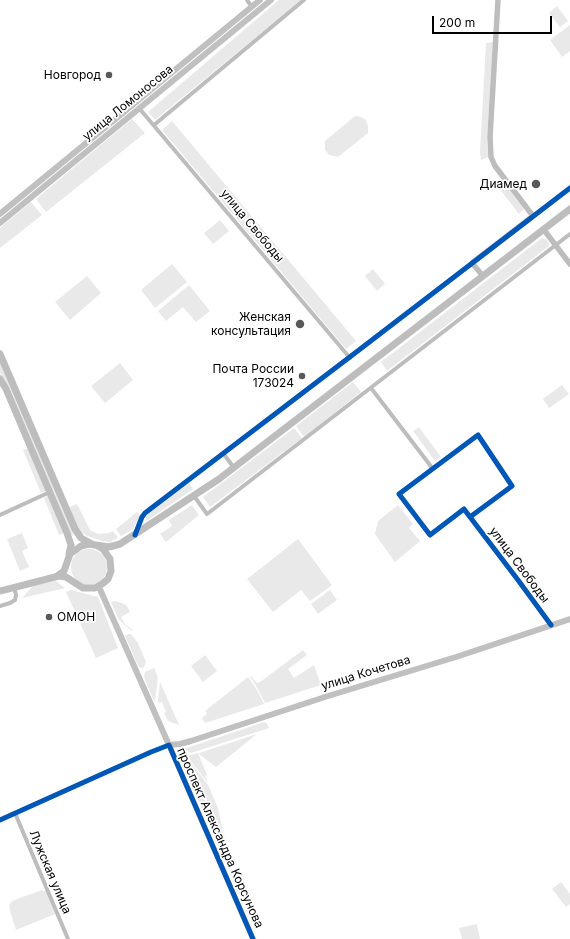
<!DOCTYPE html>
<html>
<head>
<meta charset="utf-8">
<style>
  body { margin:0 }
  #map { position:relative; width:570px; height:939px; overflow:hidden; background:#fff; font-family:Inter,sans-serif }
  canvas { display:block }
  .scale { position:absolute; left:432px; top:16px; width:120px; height:18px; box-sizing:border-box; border:2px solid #000; border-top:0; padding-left:5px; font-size:12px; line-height:14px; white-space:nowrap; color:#000; -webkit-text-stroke:3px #fff; paint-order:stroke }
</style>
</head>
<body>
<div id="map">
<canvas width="570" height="939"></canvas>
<div class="scale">200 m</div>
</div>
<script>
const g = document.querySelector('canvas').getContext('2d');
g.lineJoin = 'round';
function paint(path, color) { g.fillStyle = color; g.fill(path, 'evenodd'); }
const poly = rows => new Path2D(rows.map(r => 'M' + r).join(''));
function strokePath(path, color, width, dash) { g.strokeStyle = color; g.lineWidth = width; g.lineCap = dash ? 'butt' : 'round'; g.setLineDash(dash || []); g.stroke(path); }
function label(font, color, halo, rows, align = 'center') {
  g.font = font + ' Inter,sans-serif'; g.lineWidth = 3.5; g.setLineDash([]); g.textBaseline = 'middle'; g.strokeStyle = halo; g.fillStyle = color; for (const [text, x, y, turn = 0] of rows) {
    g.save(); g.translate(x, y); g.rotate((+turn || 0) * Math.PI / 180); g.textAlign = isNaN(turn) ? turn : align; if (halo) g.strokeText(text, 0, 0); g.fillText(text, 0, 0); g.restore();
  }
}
const green = poly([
  [279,0,301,0,155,120,148,112],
  [557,6,568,21,560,27,549,13],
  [570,25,570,51,562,57,550,40],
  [493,42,487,140,488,157,481,160,480,152,486,43],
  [355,116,361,117,366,120,368,126,368,133,338,157,329,155,325,150,325,141],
  [132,119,145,133,46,212,36,199],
  [172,121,356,341,346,349,162,130],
  [502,180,524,209,519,214,496,184],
  [31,202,42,215,0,248,0,228],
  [220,220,229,231,213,244,204,233],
  [542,238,546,239,549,243,549,246,387,371,381,362],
  [172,264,187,282,155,308,141,290],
  [373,269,385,284,377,291,365,276],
  [87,276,101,293,70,320,55,302],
  [189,285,210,311,196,322,183,307,166,321,158,311],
  [0,360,74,534,71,535,0,373],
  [120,363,133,380,105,403,91,386],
  [353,382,361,392,304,437,296,426],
  [562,385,569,394,549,408,543,399],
  [419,427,441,457,435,461,413,431],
  [294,428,302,438,210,507,203,497],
  [29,448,46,491,41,493,23,450],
  [189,483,193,489,145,522,147,515],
  [49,495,64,533,59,535,44,498],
  [77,504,90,530,98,534,109,533,113,531,118,538,110,542,102,541,87,536,82,533,77,527,69,507],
  [192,505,199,515,166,542,160,534,172,526,169,520],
  [398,505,413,524,409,528,420,541,395,562,375,534,378,521],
  [137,512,140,516,133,529,121,536,116,529],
  [22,533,28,548,22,551,29,567,20,571,7,539],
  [298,539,332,585,310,601,301,590,273,612,247,579],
  '71 567a18 18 0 1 1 36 0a18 18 0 1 1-36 0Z',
  [56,581,65,588,22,598,33,586],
  [71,590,98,597,118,648,96,658,66,592],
  [330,590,337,600,318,614,311,604],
  [115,601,122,603,127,606,130,612,121,617,125,624,133,630,132,631,119,620,111,602],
  [128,634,131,634,138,643,146,662,144,667,141,668,138,666,126,638,125,636],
  [303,650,307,655,288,669,294,678,314,665,321,685,265,703,255,684,250,677,251,676,257,683,260,682],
  [205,655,217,671,203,682,191,666],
  [154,668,158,678,155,701,153,699,144,677,145,672],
  [248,677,257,690,264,704,205,723,202,718,207,714,205,711],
  [160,682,179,725,168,721,164,713,166,712,162,702,159,703,158,700],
  [264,722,267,723,269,728,191,753,184,749],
  [257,734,216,767,200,755,199,753],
  [198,753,207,775,205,776,208,783,187,756],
  [186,757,226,848,222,849,218,845,180,759],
  [190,761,208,785,218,808,225,841],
  [561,882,570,894,570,904,566,907,552,889],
  [42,890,43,892,46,890,55,914,16,930,9,907,10,904,12,901],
  [477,924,480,939,462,939,459,928]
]);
const minor = poly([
  [247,0,252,7],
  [139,108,350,358],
  [154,125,304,0],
  [533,216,570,188],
  [371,388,433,469],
  [223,453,234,468],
  [194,496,207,514,211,511,570,234],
  [0,515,50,492],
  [470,517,512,486,478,435,399,494,430,535,464,509,470,517,518,580,551,625],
  [136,532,142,517,145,513,472,263],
  [0,606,10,603,15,600,16,595,14,587],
  [15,813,68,939],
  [0,820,151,752,169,745]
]);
const tertiary = poly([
  [544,230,570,264],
  [483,276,472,263,533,216,495,166,491,157,490,137,498,0],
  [169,745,253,939]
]);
const secondary = poly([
  [0,214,260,0],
  [0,223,271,0],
  [99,587,169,745,180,744,191,741,328,696,456,657,570,619]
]);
const primary = poly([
  [0,354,75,529,81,538,94,545],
  [0,379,6,389,67,533,71,545,69,554],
  [96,545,109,547,120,544,219,479,570,209],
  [0,591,59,576,66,577,83,588,95,588,102,584,108,579,111,571,110,559,103,549,96,545,89,544,81,546,70,554,64,571,57,576]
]);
const cycleway = poly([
  [470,517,512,486,478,435,399,494,430,535,464,509,470,517,518,580,551,625],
  [135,535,142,517,145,513,359,350,570,188],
  [0,820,151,752,169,745,253,939]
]);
const markers = [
  [109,75,4,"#595959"],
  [536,184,5,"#595959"],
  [300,324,5,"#595959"],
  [302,376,4,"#595959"],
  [49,617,4,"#595959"]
];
const poiNames = [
  ["Новгород",101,75],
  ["Диамед",527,184],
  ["Женская",291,317],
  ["консультация",291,331],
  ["Почта России",294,369],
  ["173024",294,383],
  ["ОМОН",57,617,"left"]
];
const streetNames = [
  ["улица Ломоносова",128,103,-39],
  ["улица Свободы",252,226,50],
  ["улица Свободы",519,565,53],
  ["улица Кочетова",366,673,-17],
  ["проспект Александра Корсунова",220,838,66],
  ["Лужская улица",50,872,67]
];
paint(green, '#e9e9e9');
strokePath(minor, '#bdbdbd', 4);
strokePath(tertiary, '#bdbdbd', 5.5);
strokePath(secondary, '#c0c0c0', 6);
strokePath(primary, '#bdbdbd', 7);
strokePath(cycleway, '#0057b8', 5);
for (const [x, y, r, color] of markers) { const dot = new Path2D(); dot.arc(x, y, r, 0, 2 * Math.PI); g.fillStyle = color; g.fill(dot); strokePath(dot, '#fff', 1.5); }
label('12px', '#000', '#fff', poiNames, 'right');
label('12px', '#000', '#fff', streetNames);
</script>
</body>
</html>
